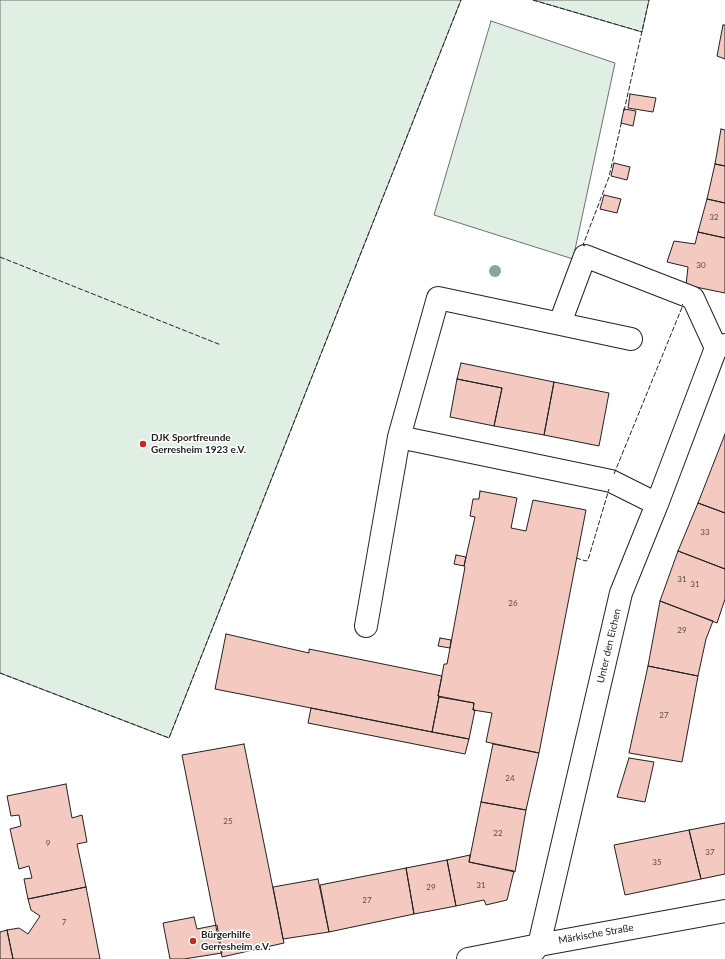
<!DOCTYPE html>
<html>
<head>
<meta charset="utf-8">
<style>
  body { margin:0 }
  canvas { display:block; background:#fff }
</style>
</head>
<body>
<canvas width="725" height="959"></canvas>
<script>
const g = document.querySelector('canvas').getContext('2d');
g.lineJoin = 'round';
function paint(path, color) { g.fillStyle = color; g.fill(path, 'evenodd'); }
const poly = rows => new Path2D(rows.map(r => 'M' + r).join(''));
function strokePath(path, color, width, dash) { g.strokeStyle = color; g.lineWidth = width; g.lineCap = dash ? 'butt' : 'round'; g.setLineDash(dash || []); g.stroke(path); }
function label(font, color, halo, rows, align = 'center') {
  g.font = font + ' Lato,sans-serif'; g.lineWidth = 3; g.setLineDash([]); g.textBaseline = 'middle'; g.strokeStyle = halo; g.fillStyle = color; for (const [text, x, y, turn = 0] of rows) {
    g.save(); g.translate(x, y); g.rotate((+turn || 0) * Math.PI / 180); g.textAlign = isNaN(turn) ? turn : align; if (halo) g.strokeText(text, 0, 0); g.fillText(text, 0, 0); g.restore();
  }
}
const green = poly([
  [0,0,461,0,169,738,0,673,0,0],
  [533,0,649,0,642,32,533,0],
  [491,21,615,63,573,259,434,215,491,21]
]);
const building = poly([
  [723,25,725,25,725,59,717,56,723,25],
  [630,94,656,98,653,112,628,108,630,94],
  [624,109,636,111,633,126,621,123,624,109],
  [721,129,725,130,725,166,715,164,721,129],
  [614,163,630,167,627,180,611,176,614,163],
  [715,164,725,166,725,203,707,199,715,164],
  [604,195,621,199,617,213,600,209,604,195],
  [707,199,725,203,725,238,698,232,707,199],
  [698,232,725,238,725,293,686,285,688,267,667,262,674,241,695,244,698,232],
  [461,363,554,382,544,435,494,426,502,388,457,379,461,363],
  [457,379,502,388,494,426,450,417,457,379],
  [554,382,609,393,599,446,544,435,554,382],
  [725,434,725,513,698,503,725,434],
  [480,491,517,498,511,528,526,531,533,500,586,510,539,753,486,742,492,713,473,710,474,703,438,696,444,664,447,664,450,648,465,567,464,566,475,517,470,516,473,499,479,499,480,491],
  [698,503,725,513,725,569,678,551,698,503],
  [678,551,725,569,725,599,717,623,660,601,678,551],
  [456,555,466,557,464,566,454,564,456,555],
  [660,601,713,621,706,639,698,676,648,666,660,601],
  [226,634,309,653,309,649,442,676,438,696,439,697,432,732,215,689,226,634],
  [440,638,451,640,450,648,438,646,440,638],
  [648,666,698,676,682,762,629,753,648,666],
  [439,697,474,703,473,710,475,710,469,739,432,732,439,697],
  [311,708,432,732,469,739,465,754,308,723,311,708],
  [244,744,284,943,222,957,182,755,244,744],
  [493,744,539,753,526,810,481,802,493,744],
  [629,758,654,762,645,802,617,797,629,758],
  [66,784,72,818,82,815,87,842,77,844,86,887,28,899,24,879,32,878,29,866,19,869,10,829,21,826,19,815,11,816,7,796,66,784],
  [481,802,526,810,515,872,469,862,481,802],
  [725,823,725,874,701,879,689,830,725,823],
  [689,830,701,879,625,895,614,845,689,830],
  [470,855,469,862,514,871,507,900,486,905,484,900,456,906,447,860,470,855],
  [447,860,456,906,414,914,406,868,447,860],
  [406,868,414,914,329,932,320,885,406,868],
  [318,879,329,932,283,939,273,887,318,879],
  [86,887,100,959,13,959,7,930,19,928,28,934,40,916,31,910,28,899,86,887],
  [194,917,197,929,217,925,222,953,184,959,170,959,163,923,194,917],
  [7,930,13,959,0,959,0,932,7,930]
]);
const minor = poly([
  [560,323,585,256,693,298,716,348],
  [631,339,438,298,399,437,611,481,657,504],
  [366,626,399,437],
  [468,959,539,945,725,911],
  [527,959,539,945,621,593,657,504,716,348,725,345]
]);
const fence = poly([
  [533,0,642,32],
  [624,111,649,0],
  [585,246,583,245,609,177,622,120],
  [0,257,221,345],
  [614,474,683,305,682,304],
  [576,558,586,561,588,560,609,489],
  [0,673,169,738,461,0]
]);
const trees = [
  [495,271]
];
const markers = [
  [143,444,4,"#c62828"],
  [193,941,4,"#c62828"]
];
const numberNames = [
  ["32",714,217],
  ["30",701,265],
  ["33",705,532],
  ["31",682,579],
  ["31",695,584],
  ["26",513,603],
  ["29",682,630],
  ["27",664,715],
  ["24",510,778],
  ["25",228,821],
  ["22",498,833],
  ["9",48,843],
  ["37",710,852],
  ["35",657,862],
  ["31",481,885],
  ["29",431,887],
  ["27",367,900],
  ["7",64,922]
];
const poiNames = [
  ["DJK Sportfreunde",151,438],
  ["Gerresheim 1923 e.V.",151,450],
  ["Bürgerhilfe",201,935],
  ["Gerresheim e.V.",201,947]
];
const streetNames = [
  ["Unter den Eichen",609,646,-77],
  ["Märkische Straße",596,934,-10]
];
paint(green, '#e0efe3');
strokePath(green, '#6f6f6f', 1);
paint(building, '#f3c9c0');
strokePath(building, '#222', 1);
strokePath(minor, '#222', 24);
strokePath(minor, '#fff', 22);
strokePath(fence, '#222', 1, [5, 2]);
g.fillStyle = '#8da692';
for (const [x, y] of trees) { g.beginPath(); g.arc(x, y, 6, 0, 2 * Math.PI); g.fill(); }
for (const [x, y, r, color] of markers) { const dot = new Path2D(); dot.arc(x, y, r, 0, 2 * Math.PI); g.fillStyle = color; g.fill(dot); strokePath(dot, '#fff', 1.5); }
label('8px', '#564c4a', null, numberNames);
label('bold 10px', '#222', '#fff', poiNames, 'left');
label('10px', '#222', '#fff', streetNames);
</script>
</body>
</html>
